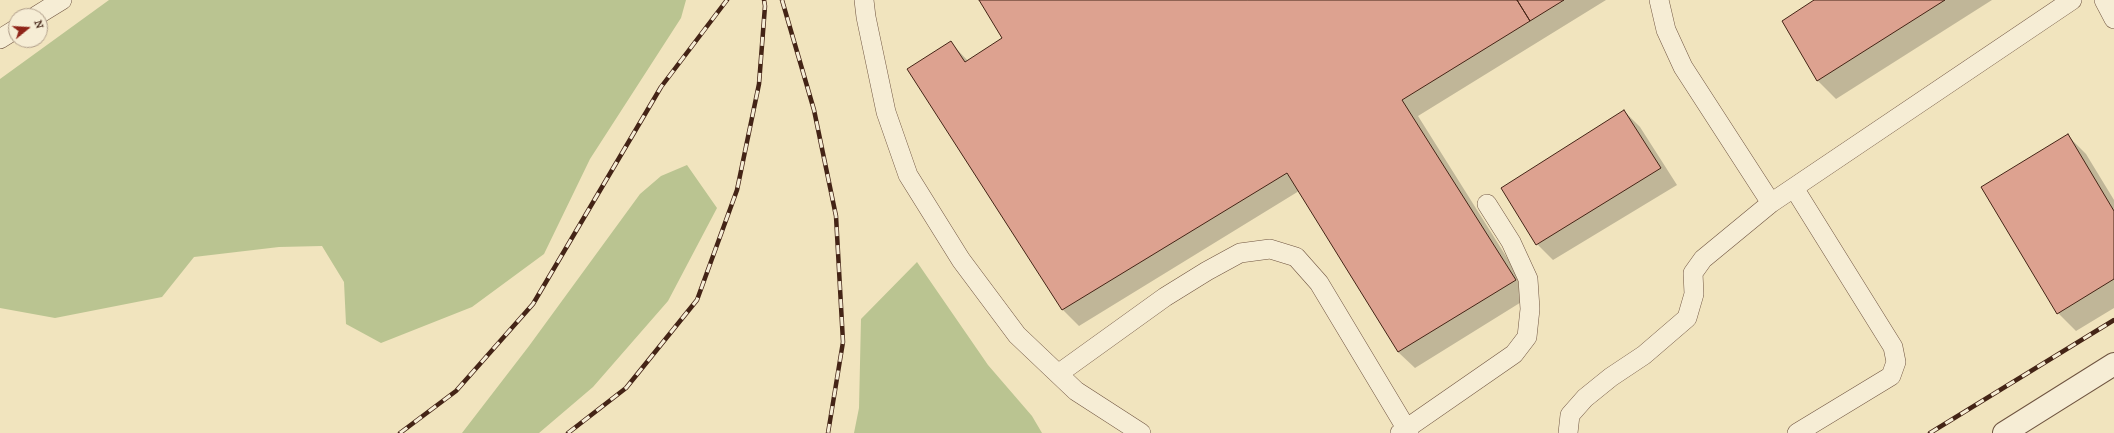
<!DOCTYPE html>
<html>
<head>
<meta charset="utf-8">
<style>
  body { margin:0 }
  #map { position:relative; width:2114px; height:433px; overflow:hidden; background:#f1e4be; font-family:"IM FELL French Canon",serif }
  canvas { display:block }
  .north { position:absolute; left:8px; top:8px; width:40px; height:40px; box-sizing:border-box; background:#f6edd5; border:1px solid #af9d89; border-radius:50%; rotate:72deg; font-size:11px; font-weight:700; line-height:16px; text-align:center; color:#442416 }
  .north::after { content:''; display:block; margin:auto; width:14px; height:18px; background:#8f2418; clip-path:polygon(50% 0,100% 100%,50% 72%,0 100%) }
</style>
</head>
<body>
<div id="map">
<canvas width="2114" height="433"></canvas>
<div class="north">N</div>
</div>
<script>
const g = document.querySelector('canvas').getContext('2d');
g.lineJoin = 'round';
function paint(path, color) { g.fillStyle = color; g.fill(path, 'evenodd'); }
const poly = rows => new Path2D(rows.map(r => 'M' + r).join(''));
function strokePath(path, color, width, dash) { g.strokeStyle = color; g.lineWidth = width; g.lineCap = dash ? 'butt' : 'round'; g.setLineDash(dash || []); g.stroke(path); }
const green = poly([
  [109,0,686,0,681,18,590,159,544,254,472,307,381,343,346,324,344,282,322,246,279,247,194,257,162,297,55,318,0,308,0,79],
  [687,165,717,208,668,301,593,387,539,433,462,433,529,346,640,194,661,176],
  [917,262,988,365,1032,416,1042,433,854,433,859,408,861,319]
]);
const shadow = poly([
  [980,0,1606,0,1418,116,1531,296,1415,368,1398,352,1299,191,1079,326,1063,310,908,70,950,42,968,61,1004,38],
  [1816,0,1992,0,1836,99,1818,81,1783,22],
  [1624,111,1640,127,1677,185,1553,260,1537,244],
  [2068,136,2086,154,2114,200,2114,308,2076,331,2058,313]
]);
const building = poly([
  [979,0,1517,0,1530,21,1402,100,1516,280,1398,352,1287,173,1062,310,907,69,951,41,965,62,1002,38,979,0],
  [1517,0,1564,0,1530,21,1517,0],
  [1814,0,1945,0,1817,81,1782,21,1814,0],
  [1624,110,1661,168,1536,245,1501,188,1624,110],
  [2068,134,2114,211,2114,279,2057,314,1981,187,2068,134]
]);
const service = poly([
  [864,0,866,17,886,112,908,175,961,260,1017,335,1076,391,1141,433],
  [1659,0,1666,30,1683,67,1771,203],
  [2104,0,2114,19],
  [36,16,62,0],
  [0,39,16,29],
  [1794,188,1893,347,1896,362,1891,376,1797,433],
  [1058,374,1165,297,1207,271,1240,253,1270,249,1296,257,1319,283,1409,433],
  [1400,433,1514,354,1527,337,1530,309,1528,279,1511,242,1487,204],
  [1568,433,1570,415,1585,398,1611,377,1644,355,1687,318,1694,294,1693,273,1703,259,1771,203,2072,0]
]);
const minor = poly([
  [2004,433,2114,364]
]);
const rail = poly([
  [782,0,814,110,836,216,843,342,828,433],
  [400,433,456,391,533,304,661,87,727,0],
  [568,433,626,388,697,300,737,190,759,84,765,6,764,0],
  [1930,433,2114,320]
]);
paint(green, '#bac491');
paint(shadow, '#0003');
paint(building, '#dda290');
strokePath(building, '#442416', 1);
strokePath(service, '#6f5440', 20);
strokePath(minor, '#6f5440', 24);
strokePath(service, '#f6edd5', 19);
strokePath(minor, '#f6edd5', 22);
strokePath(rail, '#442416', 4.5);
strokePath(rail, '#f6edd5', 3, [9]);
</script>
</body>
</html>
